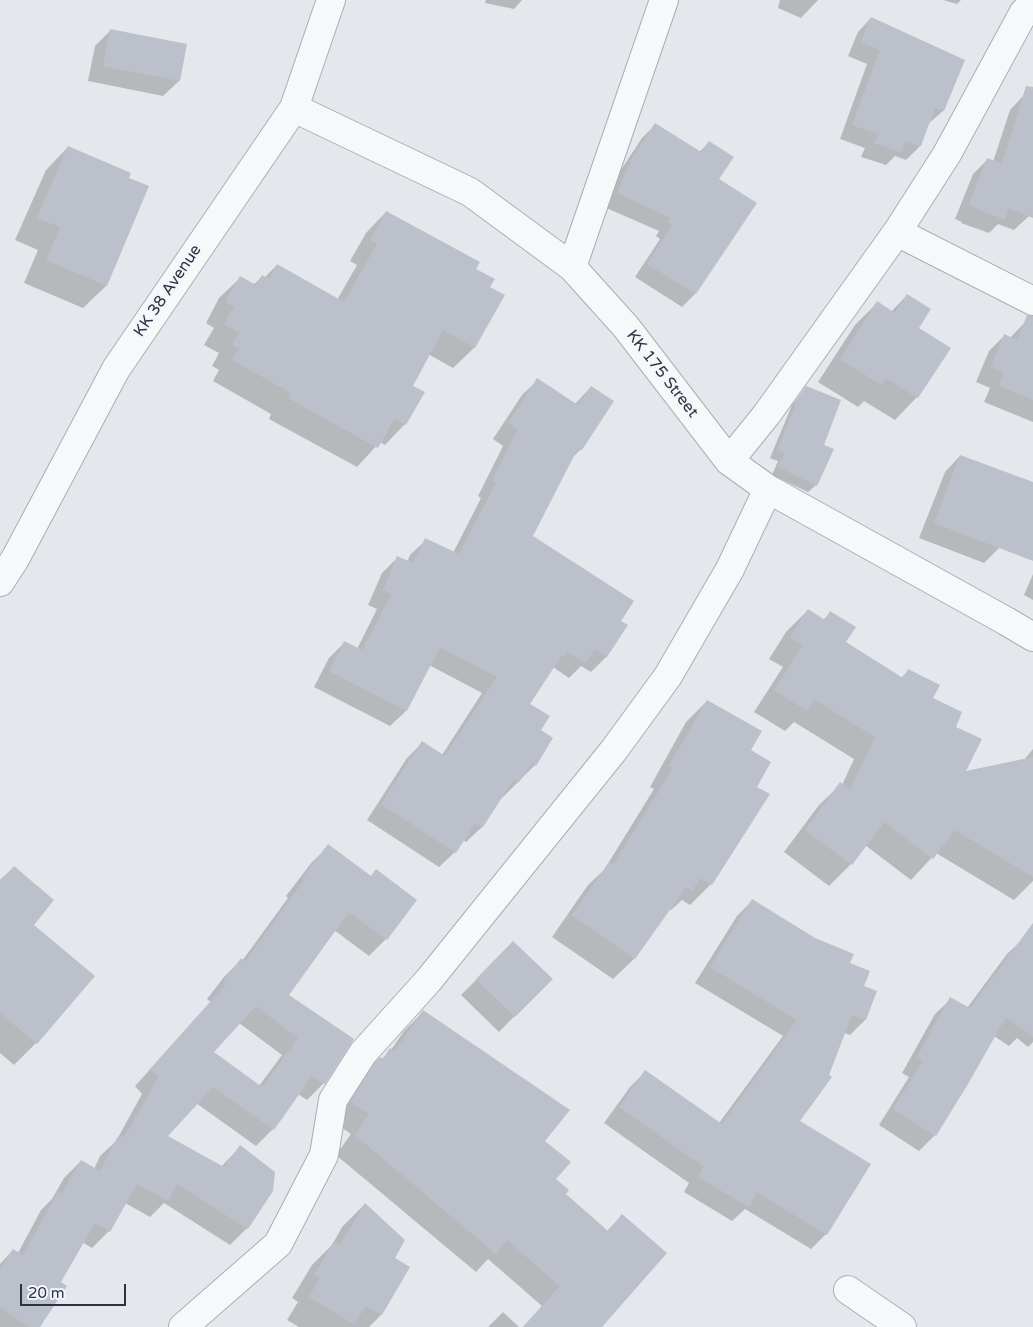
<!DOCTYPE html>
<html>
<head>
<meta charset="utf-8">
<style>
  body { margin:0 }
  #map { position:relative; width:1033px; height:1327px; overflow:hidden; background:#e4e7ec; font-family:"Varela Round",sans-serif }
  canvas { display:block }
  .scale { position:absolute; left:20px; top:1284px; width:106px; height:22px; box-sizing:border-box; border:2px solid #2b3445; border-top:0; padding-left:6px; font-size:15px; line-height:18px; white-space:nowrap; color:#2b3445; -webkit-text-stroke:4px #f4f6f9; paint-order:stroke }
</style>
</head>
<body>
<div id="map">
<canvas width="1033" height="1327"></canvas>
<div class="scale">20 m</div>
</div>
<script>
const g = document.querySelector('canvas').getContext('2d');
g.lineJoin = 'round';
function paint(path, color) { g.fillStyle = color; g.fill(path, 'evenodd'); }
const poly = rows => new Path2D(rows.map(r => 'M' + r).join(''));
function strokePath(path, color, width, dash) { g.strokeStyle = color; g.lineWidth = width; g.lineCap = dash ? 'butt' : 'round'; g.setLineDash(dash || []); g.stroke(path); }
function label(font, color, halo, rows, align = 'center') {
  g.font = font + ' "Varela Round",sans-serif'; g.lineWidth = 4; g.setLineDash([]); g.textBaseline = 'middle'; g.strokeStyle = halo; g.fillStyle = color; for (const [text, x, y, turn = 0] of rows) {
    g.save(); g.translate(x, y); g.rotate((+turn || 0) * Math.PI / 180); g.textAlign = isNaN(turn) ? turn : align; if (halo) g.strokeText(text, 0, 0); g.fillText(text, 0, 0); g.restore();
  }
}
const shadow = poly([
  [486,0,522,0,514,9,485,3],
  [780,0,818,0,801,18,778,8],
  [943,0,961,0,957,4],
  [871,18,963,60,943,111,928,124,920,146,906,160,895,156,886,165,861,157,865,148,840,139,867,64,848,56,858,32],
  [111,30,186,45,179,81,163,96,88,81,95,46],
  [1024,95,1033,98,1033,205,1029,216,1014,230,998,224,989,233,961,223,962,222,955,219,973,174,987,160,993,162,1010,110],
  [655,125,699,152,709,143,718,179,755,203,695,294,682,307,635,277,660,239,656,236,659,231,604,207,619,173,642,138],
  [68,147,128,179,148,187,106,286,83,308,24,283,38,250,15,240,46,170],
  [386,212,475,270,489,287,503,295,474,348,453,368,428,354,411,386,405,424,385,445,380,442,357,467,269,419,271,414,213,381,219,370,212,366,219,353,204,345,214,328,206,323,219,298,240,278,253,285,262,277,264,278,277,265,337,300,357,265,350,261,366,233],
  [907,295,917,328,917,397,895,420,864,401,858,407,818,382,855,325,877,303,891,312],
  [1027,320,1033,323,1033,422,984,402,990,388,976,382,989,351,1004,336,1010,338],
  [538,380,575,404,591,387,581,449,571,459,532,536,620,622,626,626,606,657,591,672,581,666,569,678,553,667,529,704,539,730,535,765,503,797,501,796,482,827,466,842,463,840,455,852,439,867,367,820,407,758,422,743,442,755,482,693,429,665,406,711,390,726,314,687,329,658,345,642,357,649,377,609,368,605,382,573,397,558,407,562,410,555,426,540,453,553,481,498,478,496,503,446,493,439,522,395],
  [807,387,822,445,816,485,808,492,772,475,778,461,770,458,792,405],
  [960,456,999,548,984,563,919,538,945,472],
  [1033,574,1033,600,1024,595],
  [808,610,823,620,830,613,844,642,901,678,908,671,954,727,964,773,1023,761,1033,749,1033,881,1014,900,936,853,911,880,865,845,851,864,829,886,784,852,819,805,841,784,842,785,854,759,794,722,785,731,754,712,783,667,769,659,786,632],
  [707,701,749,751,711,884,690,905,682,900,671,910,669,909,634,959,613,979,552,937,588,885,604,870,654,789,650,787,686,722],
  [329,846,370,877,376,871,415,900,386,939,369,956,334,930,287,995,353,1040,324,1083,307,1100,298,1094,273,1129,256,1146,196,1103,166,1137,221,1167,240,1147,247,1228,230,1245,164,1203,150,1217,125,1203,109,1231,92,1248,82,1242,59,1282,38,1327,0,1327,0,1264,13,1250,18,1253,41,1210,52,1199,64,1178,81,1161,94,1169,100,1156,116,1141,142,1094,135,1086,211,1002,207,999,224,977,241,960,242,961,288,898,286,896,312,862],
  [239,1023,282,1055,259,1086,212,1052],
  [14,867,32,925,93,977,36,1043,14,1065,0,1053,0,880],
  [752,901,848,963,862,986,865,1020,850,1035,844,1033,799,1121,826,1234,811,1249,745,1209,732,1221,684,1192,689,1183,604,1123,630,1087,645,1072,719,1123,783,1036,695,983,737,916],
  [1023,939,1033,946,1033,1042,1028,1047,1017,1038,1009,1046,994,1036,935,1135,919,1151,879,1125,909,1077,902,1073,935,1014,951,999,967,1008,1007,954],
  [498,958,551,979,499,1032,461,995],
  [423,1012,543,1141,555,1180,564,1194,606,1232,622,1216,600,1327,523,1327,542,1306,488,1259,476,1272,336,1155,351,1134,332,1121,362,1078,391,1050,404,1031],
  [365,1204,393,1258,409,1268,381,1315,369,1327,299,1327,287,1320,298,1302,292,1298,312,1265,332,1245,342,1227],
  [503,1312,519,1327,488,1327]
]);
const building = poly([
  [871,17,965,60,944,111,935,108,921,146,905,141,901,152,874,143,878,134,852,125,880,50,861,42],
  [110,29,187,44,180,81,103,66],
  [1026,86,1033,87,1033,218,1009,208,1005,220,975,208,975,207,969,204,987,158,1002,164],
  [655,123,701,152,709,141,734,157,719,179,757,203,696,294,647,264,672,225,668,222,671,218,617,193,632,158],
  [68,146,131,173,129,178,149,186,107,286,46,260,60,227,37,218],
  [386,211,480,262,476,269,495,279,490,287,505,295,475,348,443,330,413,386,425,392,406,425,394,419,378,448,288,398,291,393,232,360,239,349,232,345,239,333,224,324,234,307,225,302,240,276,256,285,262,275,269,279,277,264,344,302,377,244,370,240],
  [907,294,931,309,919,328,951,348,918,398,886,378,882,385,840,359,877,301,895,313],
  [1027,315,1033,316,1033,400,999,386,1004,372,991,367,1004,334,1017,340],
  [537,378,578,405,591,386,614,401,582,450,578,448,533,536,634,601,621,621,628,625,607,657,595,649,585,663,568,652,564,657,562,655,530,704,550,716,541,730,553,738,536,766,532,763,519,782,514,779,483,827,475,823,456,853,381,804,422,741,445,756,497,677,440,647,407,711,329,671,344,641,362,650,392,594,383,590,397,556,413,563,425,538,459,554,496,483,492,480,518,430,508,423],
  [806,386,841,400,824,445,834,449,817,486,778,467,785,453,777,450,799,396],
  [960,455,1033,482,1033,561,934,523],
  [808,609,825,620,830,611,856,627,846,642,903,678,908,669,940,685,933,698,962,712,956,727,982,739,966,771,1033,757,1033,877,955,830,933,859,884,822,852,865,805,830,840,782,850,790,875,737,814,699,807,711,774,690,803,645,790,637],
  [707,700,762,731,751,750,771,762,757,787,770,794,712,885,700,878,692,891,686,887,635,959,572,915,609,862,613,865,673,768,669,766],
  [328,844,371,876,376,869,417,900,387,940,349,912,289,995,354,1039,325,1084,312,1076,274,1130,213,1087,168,1136,224,1167,240,1145,275,1172,273,1191,248,1229,177,1184,168,1201,137,1184,110,1232,95,1223,61,1282,67,1286,40,1327,29,1327,0,1307,0,1269,13,1249,23,1255,58,1192,62,1193,81,1160,100,1171,117,1138,125,1136,159,1076,150,1069,226,984,223,982,241,958,245,962,304,880,302,878],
  [256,1006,298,1038,262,1087,214,1052],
  [14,866,54,900,34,925,95,976,37,1044,0,1013,0,882],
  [752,899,815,938,854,954,850,963,870,971,864,986,877,991,866,1020,852,1015,829,1075,832,1077,800,1121,871,1164,827,1235,757,1192,749,1207,698,1177,704,1167,619,1107,645,1070,722,1124,797,1020,710,967],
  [1033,923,1033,1037,1006,1017,968,1084,936,1136,893,1109,923,1061,917,1057,950,997,970,1008],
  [513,941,553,979,515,1017,476,979],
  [423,1010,570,1110,545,1141,571,1162,556,1179,569,1190,566,1194,608,1231,622,1214,667,1253,602,1327,523,1327,560,1286,507,1240,496,1254,355,1135,369,1114,350,1102,375,1062,380,1057,383,1059,390,1048,395,1051],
  [365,1203,405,1240,395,1258,410,1267,382,1315,366,1306,354,1324,309,1297,320,1278,314,1275,334,1241,340,1245]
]);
const street = poly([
  [294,108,470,192,572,267,626,327,729,461,768,489,1006,621,1033,637],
  [897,232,1033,301],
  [572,267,664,0],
  [729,461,767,414,897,232,947,154,1024,12,1033,7],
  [0,582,15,559,116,369,294,108,331,0],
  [848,1290,902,1327],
  [183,1327,278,1244,324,1155,333,1100,363,1053,428,981,614,750,668,676,730,569,768,489]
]);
const streetNames = [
  ["KK 38 Avenue",168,291,-56],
  ["KK 175 Street",662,374,52]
];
paint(shadow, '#0003');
paint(building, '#bbc0ca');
strokePath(street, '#a9aeb7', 30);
strokePath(street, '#f7f8fa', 28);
label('16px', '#2b3445', '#f4f6f9', streetNames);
</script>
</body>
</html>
